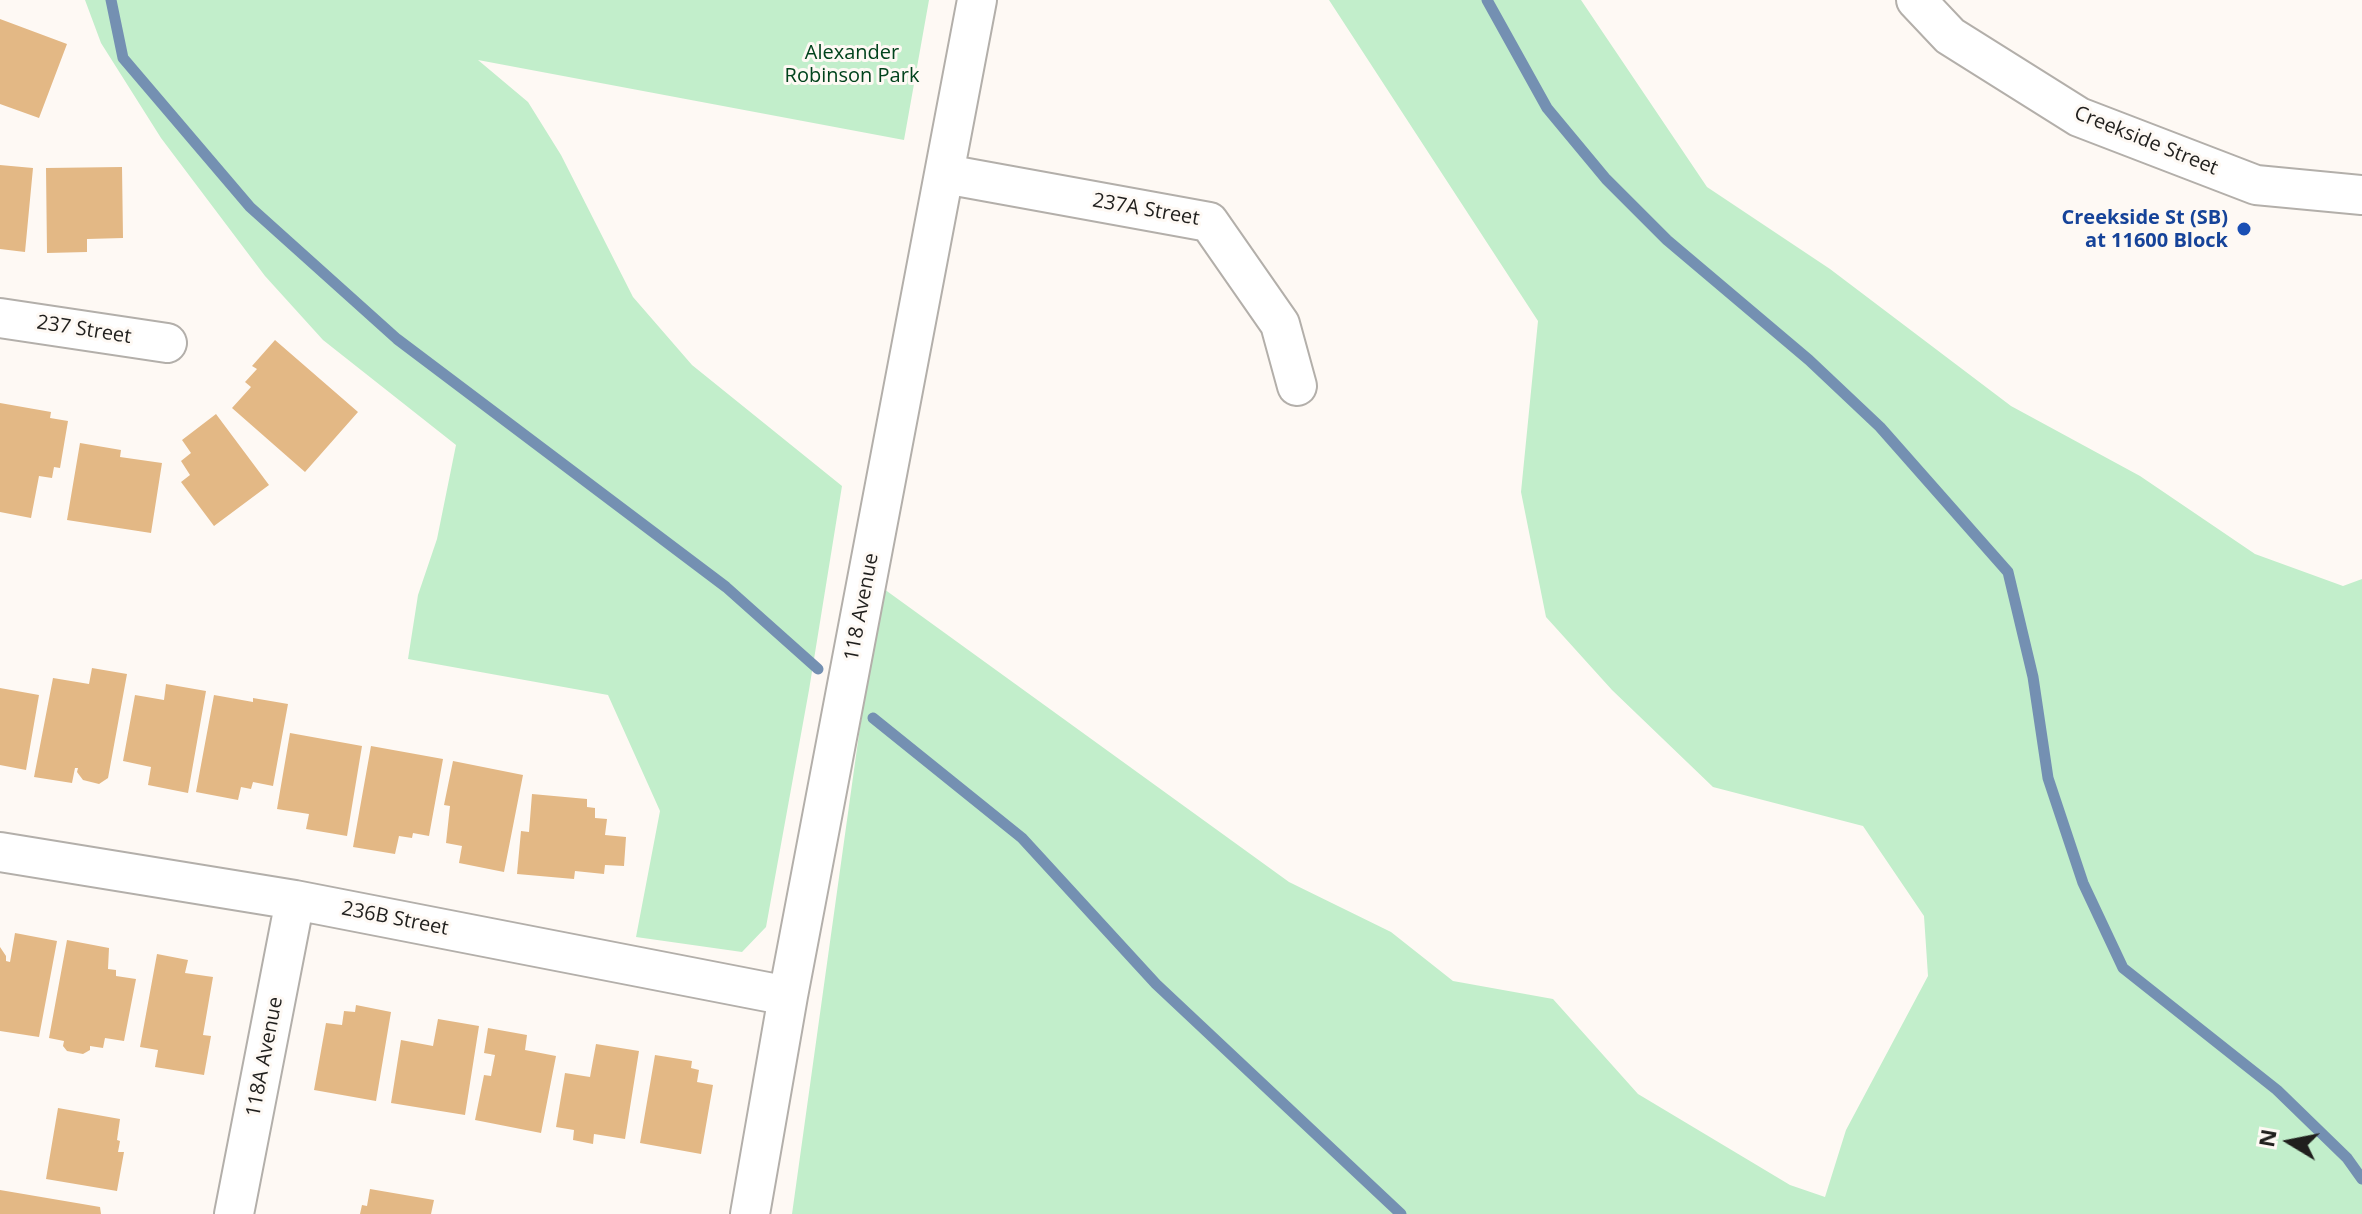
<!DOCTYPE html>
<html>
<head>
<meta charset="utf-8">
<style>
  body { margin:0 }
  #map { position:relative; width:2362px; height:1214px; overflow:hidden; background:#fef9f4; font-family:"Open Sans",sans-serif }
  canvas { display:block }
  .north { position:absolute; left:2250px; top:1102px; width:80px; height:80px; -webkit-text-stroke:6px #fef9f4; paint-order:stroke; rotate:280deg; font-size:22px; font-weight:700; line-height:32px; text-align:center; color:#201f1d }
  .north::after { content:''; display:block; margin:auto; width:28px; height:36px; background:#201f1d; clip-path:polygon(50% 0,100% 100%,50% 72%,0 100%) }
</style>
</head>
<body>
<div id="map">
<canvas width="2362" height="1214"></canvas>
<div class="north">N</div>
</div>
<script>
const g = document.querySelector('canvas').getContext('2d');
g.lineJoin = 'round';
function paint(path, color) { g.fillStyle = color; g.fill(path, 'evenodd'); }
const poly = rows => new Path2D(rows.map(r => 'M' + r).join(''));
function strokePath(path, color, width, dash) { g.strokeStyle = color; g.lineWidth = width; g.lineCap = dash ? 'butt' : 'round'; g.setLineDash(dash || []); g.stroke(path); }
function label(font, color, halo, rows, align = 'center') {
  g.font = font + ' "Open Sans",sans-serif'; g.lineWidth = 6; g.setLineDash([]); g.textBaseline = 'middle'; g.strokeStyle = halo; g.fillStyle = color; for (const [text, x, y, turn = 0] of rows) {
    g.save(); g.translate(x, y); g.rotate((+turn || 0) * Math.PI / 180); g.textAlign = isNaN(turn) ? turn : align; if (halo) g.strokeText(text, 0, 0); g.fillText(text, 0, 0); g.restore();
  }
}
const green = poly([
  [85,0,929,0,904,140,478,60,528,102,561,155,633,297,692,365,842,486,809,690,766,927,742,952,636,937,660,811,608,695,408,659,418,595,437,539,456,445,323,340,265,276,161,138,101,43],
  [1329,0,1581,0,1707,187,1830,269,2011,406,2140,476,2255,554,2343,586,2362,579,2362,1214,792,1214,860,727,884,589,1289,882,1391,932,1453,981,1553,999,1638,1094,1790,1185,1825,1197,1846,1130,1928,976,1924,916,1863,826,1713,787,1612,690,1546,617,1521,492,1538,321]
]);
const stream = poly([
  [111,0,123,58,250,207,397,339,726,587,818,669],
  [1487,0,1547,108,1606,179,1667,240,1809,360,1880,427,2008,572,2033,677,2048,778,2083,883,2123,968,2277,1090,2347,1158,2362,1179],
  [873,718,1022,838,1156,984,1401,1214]
]);
const building = poly([
  [0,19,67,44,39,118,0,104],
  [0,165,33,168,25,252,0,249],
  [122,167,123,238,87,239,87,252,47,253,46,168],
  [275,340,358,412,305,472,232,408,251,387,245,382,257,369,252,366],
  [0,403,51,412,50,418,68,421,60,468,54,467,52,478,39,476,31,518,0,512],
  [216,414,269,485,214,526,181,482,190,475,181,461,191,453,182,440],
  [80,443,121,450,120,457,162,463,151,533,67,520],
  [92,668,127,674,108,778,99,784,83,780,77,772,78,768,75,768,72,783,34,777,53,678,89,684],
  [166,684,206,691,188,793,148,785,151,767,123,761,135,695,164,700],
  [0,688,39,695,26,770,0,765],
  [214,695,253,702,253,698,288,704,273,786,253,782,251,789,241,787,238,800,196,792],
  [290,733,362,746,347,836,306,829,309,814,277,809],
  [371,746,443,759,429,836,413,833,412,838,399,836,395,854,353,847],
  [453,761,523,775,504,872,459,863,462,846,446,843,450,806,444,805],
  [532,794,587,799,587,807,595,808,595,818,607,819,605,835,626,837,624,866,605,865,604,874,575,871,574,879,517,874,521,831,529,832],
  [15,933,57,941,39,1037,0,1031,0,947,6,956,6,961,10,962],
  [67,940,109,948,108,969,116,970,116,976,136,979,124,1041,105,1038,103,1048,90,1046,90,1050,83,1054,67,1051,63,1046,64,1041,49,1038],
  [157,954,188,960,185,973,213,977,203,1035,211,1036,204,1075,155,1067,158,1050,140,1047],
  [356,1005,391,1012,376,1101,314,1090,326,1023,342,1025,344,1011,355,1012],
  [438,1019,479,1026,465,1115,391,1103,401,1040,433,1046],
  [488,1028,527,1035,525,1050,556,1056,541,1133,475,1120,484,1075,491,1076,495,1055,484,1053],
  [596,1044,639,1051,625,1139,594,1134,593,1144,573,1140,574,1130,556,1127,565,1073,590,1077],
  [655,1055,692,1061,691,1068,699,1070,697,1082,713,1085,701,1154,640,1143],
  [58,1108,120,1119,117,1140,120,1141,118,1152,124,1152,117,1191,46,1179],
  [370,1189,434,1200,431,1214,360,1214,362,1205,367,1206],
  [0,1190,100,1207,101,1214,0,1214]
]);
const minor = poly([
  [1916,0,1950,36,2079,117,2256,185,2362,195],
  [945,174,1209,222,1280,324,1297,386],
  [0,318,167,343],
  [0,852,295,900,788,996],
  [234,1214,295,900],
  [750,1214,788,996,977,0]
]);
const markers = [
  [2244,229,8,"#1a4fb4"]
];
const parkNames = [
  ["Alexander",852,53],
  ["Robinson Park",852,76]
];
const streetNames = [
  ["Creekside Street",2146,141,22],
  ["237A Street",1146,210,10],
  ["237 Street",84,330,9],
  ["118 Avenue",862,607,-79],
  ["236B Street",395,919,11],
  ["118A Avenue",265,1057,-79]
];
const transitNames = [
  ["Creekside St (SB)",2228,218],
  ["at 11600 Block",2228,241]
];
paint(green, '#c2eecb');
strokePath(stream, '#7490b2', 11);
paint(building, '#e3b885');
strokePath(minor, '#b3afaa', 42);
strokePath(minor, '#fff', 38);
for (const [x, y, r, color] of markers) { const dot = new Path2D(); dot.arc(x, y, r, 0, 2 * Math.PI); g.fillStyle = color; g.fill(dot); strokePath(dot, '#fef9f4', 3); }
label('20px', '#01431c', '#fef9f4', parkNames);
label('20px', '#201f1d', '#fef9f4', streetNames);
label('bold 20px', '#164399', '#fef9f4', transitNames, 'right');
</script>
</body>
</html>
